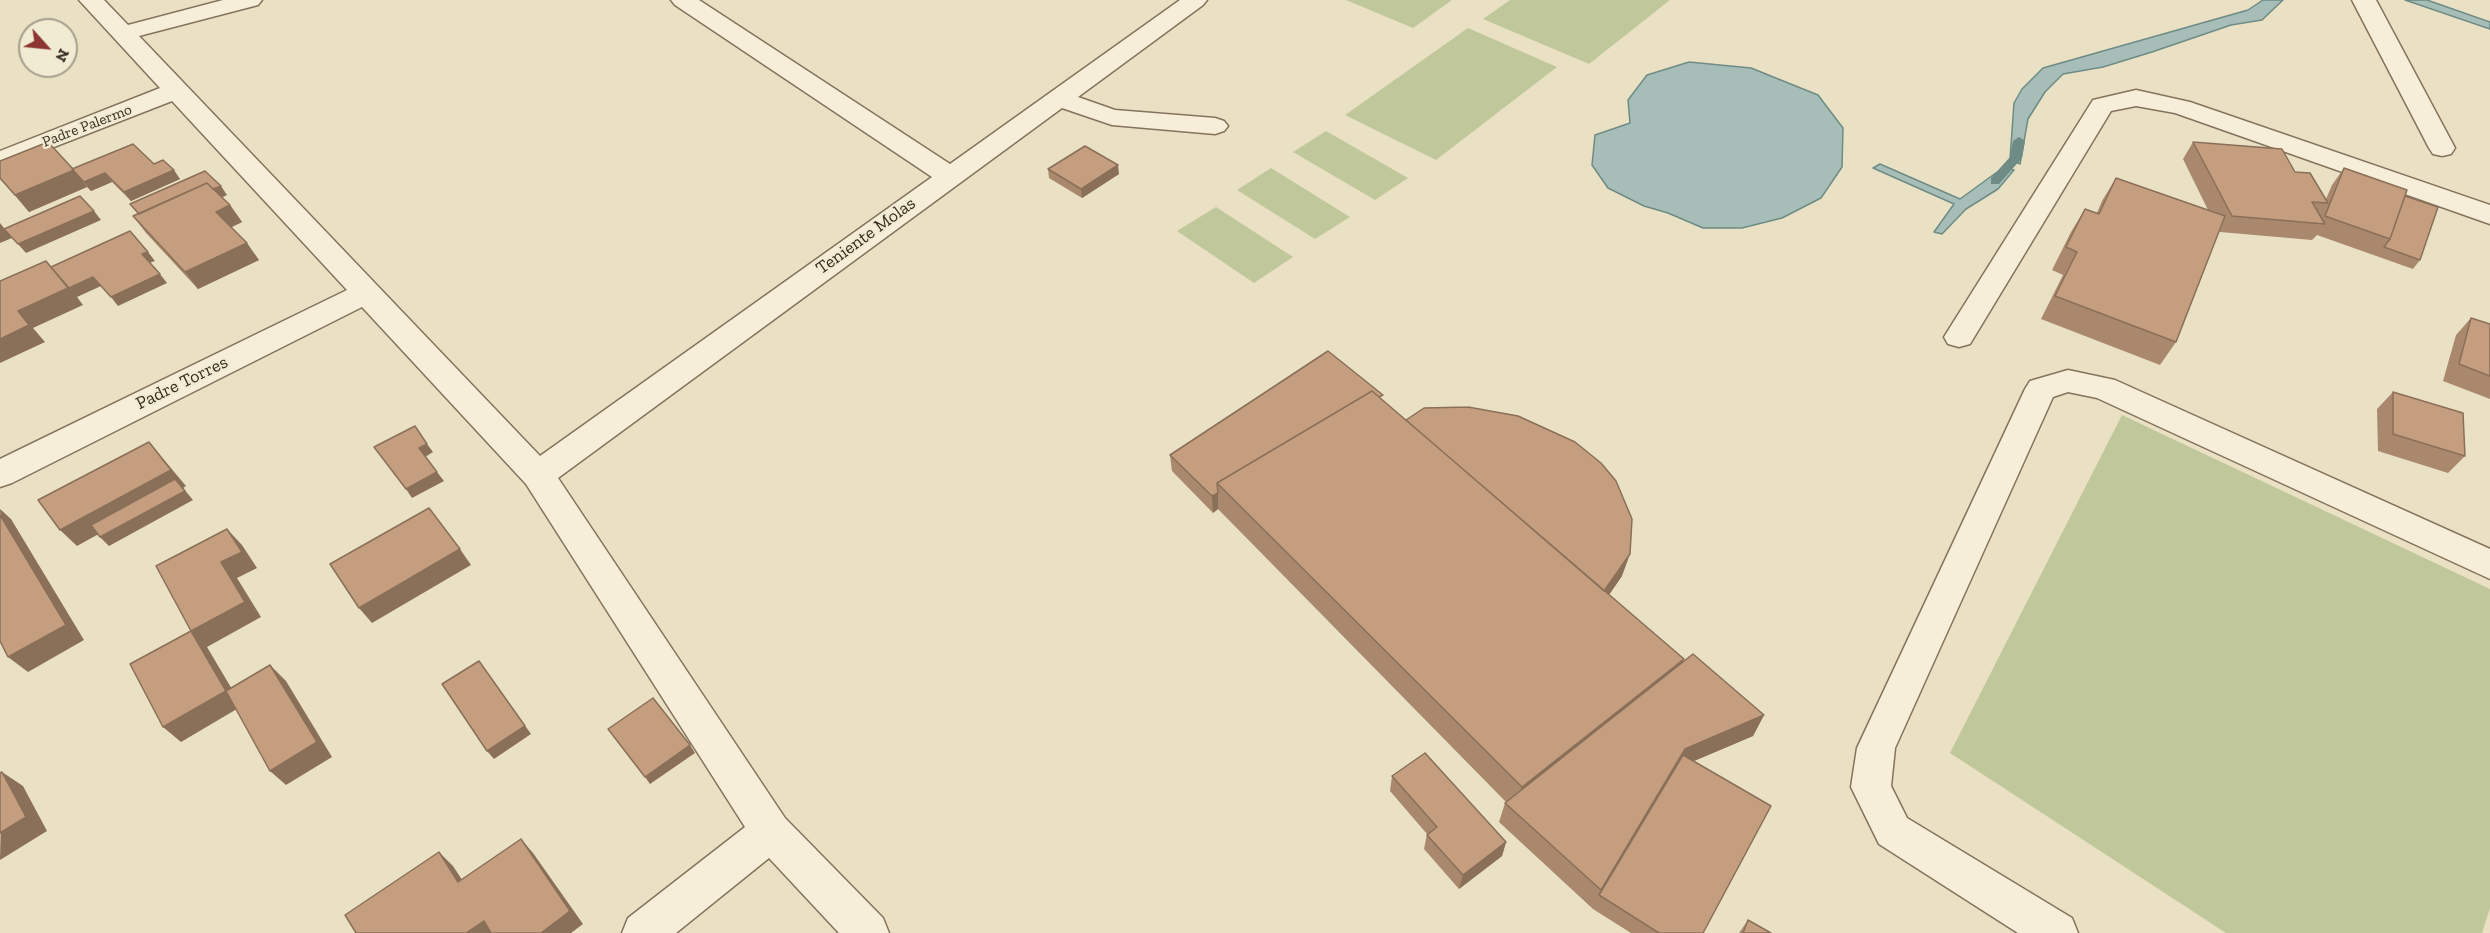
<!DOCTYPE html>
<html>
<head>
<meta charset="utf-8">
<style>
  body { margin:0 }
  #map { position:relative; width:2490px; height:933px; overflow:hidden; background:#eae1c5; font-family:"Zilla Slab",serif }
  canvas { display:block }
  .north { position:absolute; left:18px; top:18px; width:60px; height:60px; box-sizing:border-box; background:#f2ebd4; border:2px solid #a69e8c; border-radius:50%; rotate:117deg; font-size:16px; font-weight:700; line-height:24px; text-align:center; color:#352b1f }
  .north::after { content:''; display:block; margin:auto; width:21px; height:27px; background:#8d3532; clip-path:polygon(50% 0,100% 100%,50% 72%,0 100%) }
</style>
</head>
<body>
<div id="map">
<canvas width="2490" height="933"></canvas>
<div class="north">N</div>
</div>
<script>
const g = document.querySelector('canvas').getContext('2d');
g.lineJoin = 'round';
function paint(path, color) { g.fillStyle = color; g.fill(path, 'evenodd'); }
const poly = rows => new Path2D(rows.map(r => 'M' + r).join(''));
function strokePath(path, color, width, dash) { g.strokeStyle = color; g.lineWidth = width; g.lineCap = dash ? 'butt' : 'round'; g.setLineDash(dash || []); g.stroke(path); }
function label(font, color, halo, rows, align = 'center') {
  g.font = font + ' "Zilla Slab",serif'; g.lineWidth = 4.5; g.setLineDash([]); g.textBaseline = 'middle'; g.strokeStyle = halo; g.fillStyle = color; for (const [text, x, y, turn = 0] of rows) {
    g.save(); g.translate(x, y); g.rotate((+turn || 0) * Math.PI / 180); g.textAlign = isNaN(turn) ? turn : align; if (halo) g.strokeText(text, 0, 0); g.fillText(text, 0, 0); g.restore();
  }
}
const green = poly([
  [1346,0,1452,0,1413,28],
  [1510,0,1670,0,1589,64,1483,19],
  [1468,28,1557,67,1436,160,1345,115],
  [1326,131,1408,178,1375,200,1293,152],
  [1271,168,1350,217,1315,239,1237,190],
  [1216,207,1293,257,1254,283,1177,231],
  [2122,415,2490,589,2490,908,2482,933,2226,933,1950,753]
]);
const water = poly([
  [2263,0,2283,0,2262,20,2231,25,2152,52,2103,67,2063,74,2045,92,2028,119,2020,164,2010,159,2014,103,2022,89,2043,68,2248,10,2263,0],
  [2405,0,2427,0,2490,22,2490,29,2405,0],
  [1689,62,1751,68,1818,95,1843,128,1842,167,1821,198,1782,218,1742,228,1703,228,1668,213,1644,206,1608,188,1592,165,1595,135,1630,123,1628,100,1647,75,1689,62],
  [1880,164,1960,199,2004,167,2014,170,1998,189,1966,209,1942,234,1934,232,1954,204,1873,168,1880,164]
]);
const stream = poly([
  [2019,137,2025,141,2022,158,1999,184,1991,184,1991,178,2010,157,2013,141,2019,137]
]);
const minor = poly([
  [79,0,104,0,128,25,223,0,262,0,258,5,139,36,540,456,932,177,675,5,671,0,699,0,950,164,1180,0,1207,0,1203,5,1078,97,1115,110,1215,118,1224,121,1228,126,1224,131,1215,134,1112,125,1062,108,558,478,785,818,883,918,889,933,839,933,769,858,676,933,622,933,628,918,745,827,526,484,362,307,12,483,0,487,0,459,347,290,172,101,0,168,0,151,160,88,79,0],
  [2352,0,2376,0,2455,148,2451,154,2442,156,2433,154,2429,148,2352,0],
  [2136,90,2190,102,2490,205,2490,224,2175,113,2136,106,2111,111,1970,344,1959,347,1948,344,1944,337,2093,100,2136,90],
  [2068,370,2115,380,2490,549,2490,579,2097,398,2068,392,2053,397,1895,748,1891,786,1907,818,2072,918,2078,933,2018,933,1879,844,1851,787,1857,748,2025,389,2030,381,2068,370]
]);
const wall = poly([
  [2193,142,2295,172,2326,199,2332,185,2344,168,2405,196,2420,260,2413,269,2317,235,2312,240,2220,232,2219,231,2176,342,2160,365,2041,319,2063,275,2052,270,2071,232,2085,209,2097,213,2102,201,2116,178,2208,210,2183,159],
  [154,164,180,179,131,201,112,182,91,191,84,184,87,187,29,212,0,178,73,169],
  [1048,169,1119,174,1082,198,1049,178],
  [227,195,222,197,230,205,242,222,231,227,259,260,198,289,146,233,133,216,138,214,130,204],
  [2471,318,2490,324,2490,399,2443,381,2456,335],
  [2393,392,2465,456,2448,473,2378,451,2377,409],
  [1382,400,1406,420,1622,576,1609,595,1684,659,1682,663,1764,715,1753,736,1694,761,1703,933,1631,933,1593,909,1499,822,1505,803,1506,802,1218,509,1213,513,1172,471,1170,455],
  [1392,776,1506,842,1502,856,1459,889,1424,849,1427,834,1390,791],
  [1748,920,1771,933,1739,933]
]);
const shadedWall = poly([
  [1118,165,1119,174,1082,198,1081,189],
  [74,170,87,187,29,212,15,195],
  [174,170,180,179,131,201,124,192],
  [105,173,112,182,91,191,84,182],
  [221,186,227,195,152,229,145,220],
  [230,205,242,222,228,229,216,212],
  [94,211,101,220,26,253,18,244],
  [0,223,12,238,0,243],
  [247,243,259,260,198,289,185,272],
  [148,252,155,261,149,263,142,254],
  [160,274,167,283,118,306,111,297],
  [93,277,101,286,77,297,83,305,33,328,45,342,0,363,0,339,18,311],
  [149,442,186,486,183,488,193,500,109,546,100,537,182,488,77,546,60,530],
  [427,444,433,452,425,457,419,448],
  [437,472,444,481,412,498,406,489],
  [1218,493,1218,509,1213,513,1212,496],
  [0,509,11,519,84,640,28,672,8,657],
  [227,529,242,545,257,568,237,578,261,617,207,647,242,706,181,742,163,727,191,631,221,562],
  [460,549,471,565,372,623,359,608],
  [1630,554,1622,576,1594,616,1602,594],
  [1684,659,1673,685,1514,811,1522,787],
  [479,661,531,734,494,759,487,751],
  [270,665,286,681,332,757,286,785,270,771],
  [1764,715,1753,736,1675,769,1599,895,1685,749],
  [690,745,695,753,650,784,645,777],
  [2,772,23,786,47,831,0,860],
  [521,839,533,853,583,924,571,933,541,933],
  [1506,842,1502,856,1459,889,1463,875],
  [439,852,453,866,472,895,458,882],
  [484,921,496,933,466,933]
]);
const building = poly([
  [48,142,74,170,15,195,0,178,0,161,48,142],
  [2193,142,2282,149,2295,172,2310,173,2328,203,2312,202,2325,224,2232,216,2193,142],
  [133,144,154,164,163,160,174,170,124,192,105,173,84,182,72,169,133,144],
  [1085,146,1118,165,1081,189,1048,169,1085,146],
  [2344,168,2407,190,2390,239,2325,216,2344,168],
  [205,171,221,186,213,189,207,183,139,214,130,204,205,171],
  [2116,178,2225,216,2176,342,2055,296,2077,252,2066,247,2085,209,2099,214,2116,178],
  [207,183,230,205,216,212,247,243,185,272,133,216,207,183],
  [80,196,94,211,18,244,4,229,80,196],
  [2405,196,2438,207,2420,260,2384,247,2390,239,2405,196],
  [130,231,148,252,142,254,160,274,111,297,93,277,69,288,51,267,130,231],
  [46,261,68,288,18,311,29,325,0,339,0,281,46,261],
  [2471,318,2490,324,2490,376,2459,364,2471,318],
  [1328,351,1383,395,1379,397,1372,391,1217,483,1218,493,1212,496,1170,455,1328,351],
  [1372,391,1684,659,1522,787,1217,483,1372,391],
  [2393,392,2463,413,2465,456,2393,434,2393,392],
  [1468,407,1518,416,1575,442,1601,463,1616,481,1632,519,1630,554,1604,591,1406,420,1424,408,1468,407],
  [415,426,427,444,419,448,437,472,406,489,374,447,415,426],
  [149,442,171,470,60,530,38,500,149,442],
  [175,479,185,491,100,537,91,525,175,479],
  [429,508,460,549,359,608,330,564,429,508],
  [0,515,66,625,8,657,0,641,0,515],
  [227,529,242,552,221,562,245,602,191,631,156,566,227,529],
  [191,631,226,691,163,727,130,664,191,631],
  [1693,654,1764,715,1685,749,1601,890,1505,803,1693,654],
  [479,661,525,726,487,751,442,684,479,661],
  [270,665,317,742,270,771,226,691,270,665],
  [653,698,690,745,645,777,608,729,653,698],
  [1425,753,1506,842,1463,875,1427,835,1437,827,1392,776,1425,753],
  [1683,755,1771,806,1703,933,1659,933,1599,895,1683,755],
  [2,772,26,817,0,833,0,773,2,772],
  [521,839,570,911,541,933,491,933,484,921,466,933,356,933,345,915,439,852,458,882,521,839],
  [1748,920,1771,933,1743,933,1748,920]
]);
const farStreetnames = [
  ["Padre Palermo",87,126,-21]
];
const streetNames = [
  ["Teniente Molas",866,236,-36],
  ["Padre Torres",182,383,-26]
];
paint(green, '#c0c79a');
paint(water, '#a7beb8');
strokePath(water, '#6e8b85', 1.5);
paint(stream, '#6e8b85');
strokePath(minor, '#84735d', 3);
paint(minor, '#f6eed8');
paint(wall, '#a9886d');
paint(shadedWall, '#8a6f59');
paint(building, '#c59e7f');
strokePath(building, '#8a6f59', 1.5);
label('15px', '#352b1f', '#f2ebd4', farStreetnames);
label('18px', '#352b1f', '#f2ebd4', streetNames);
</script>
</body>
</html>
